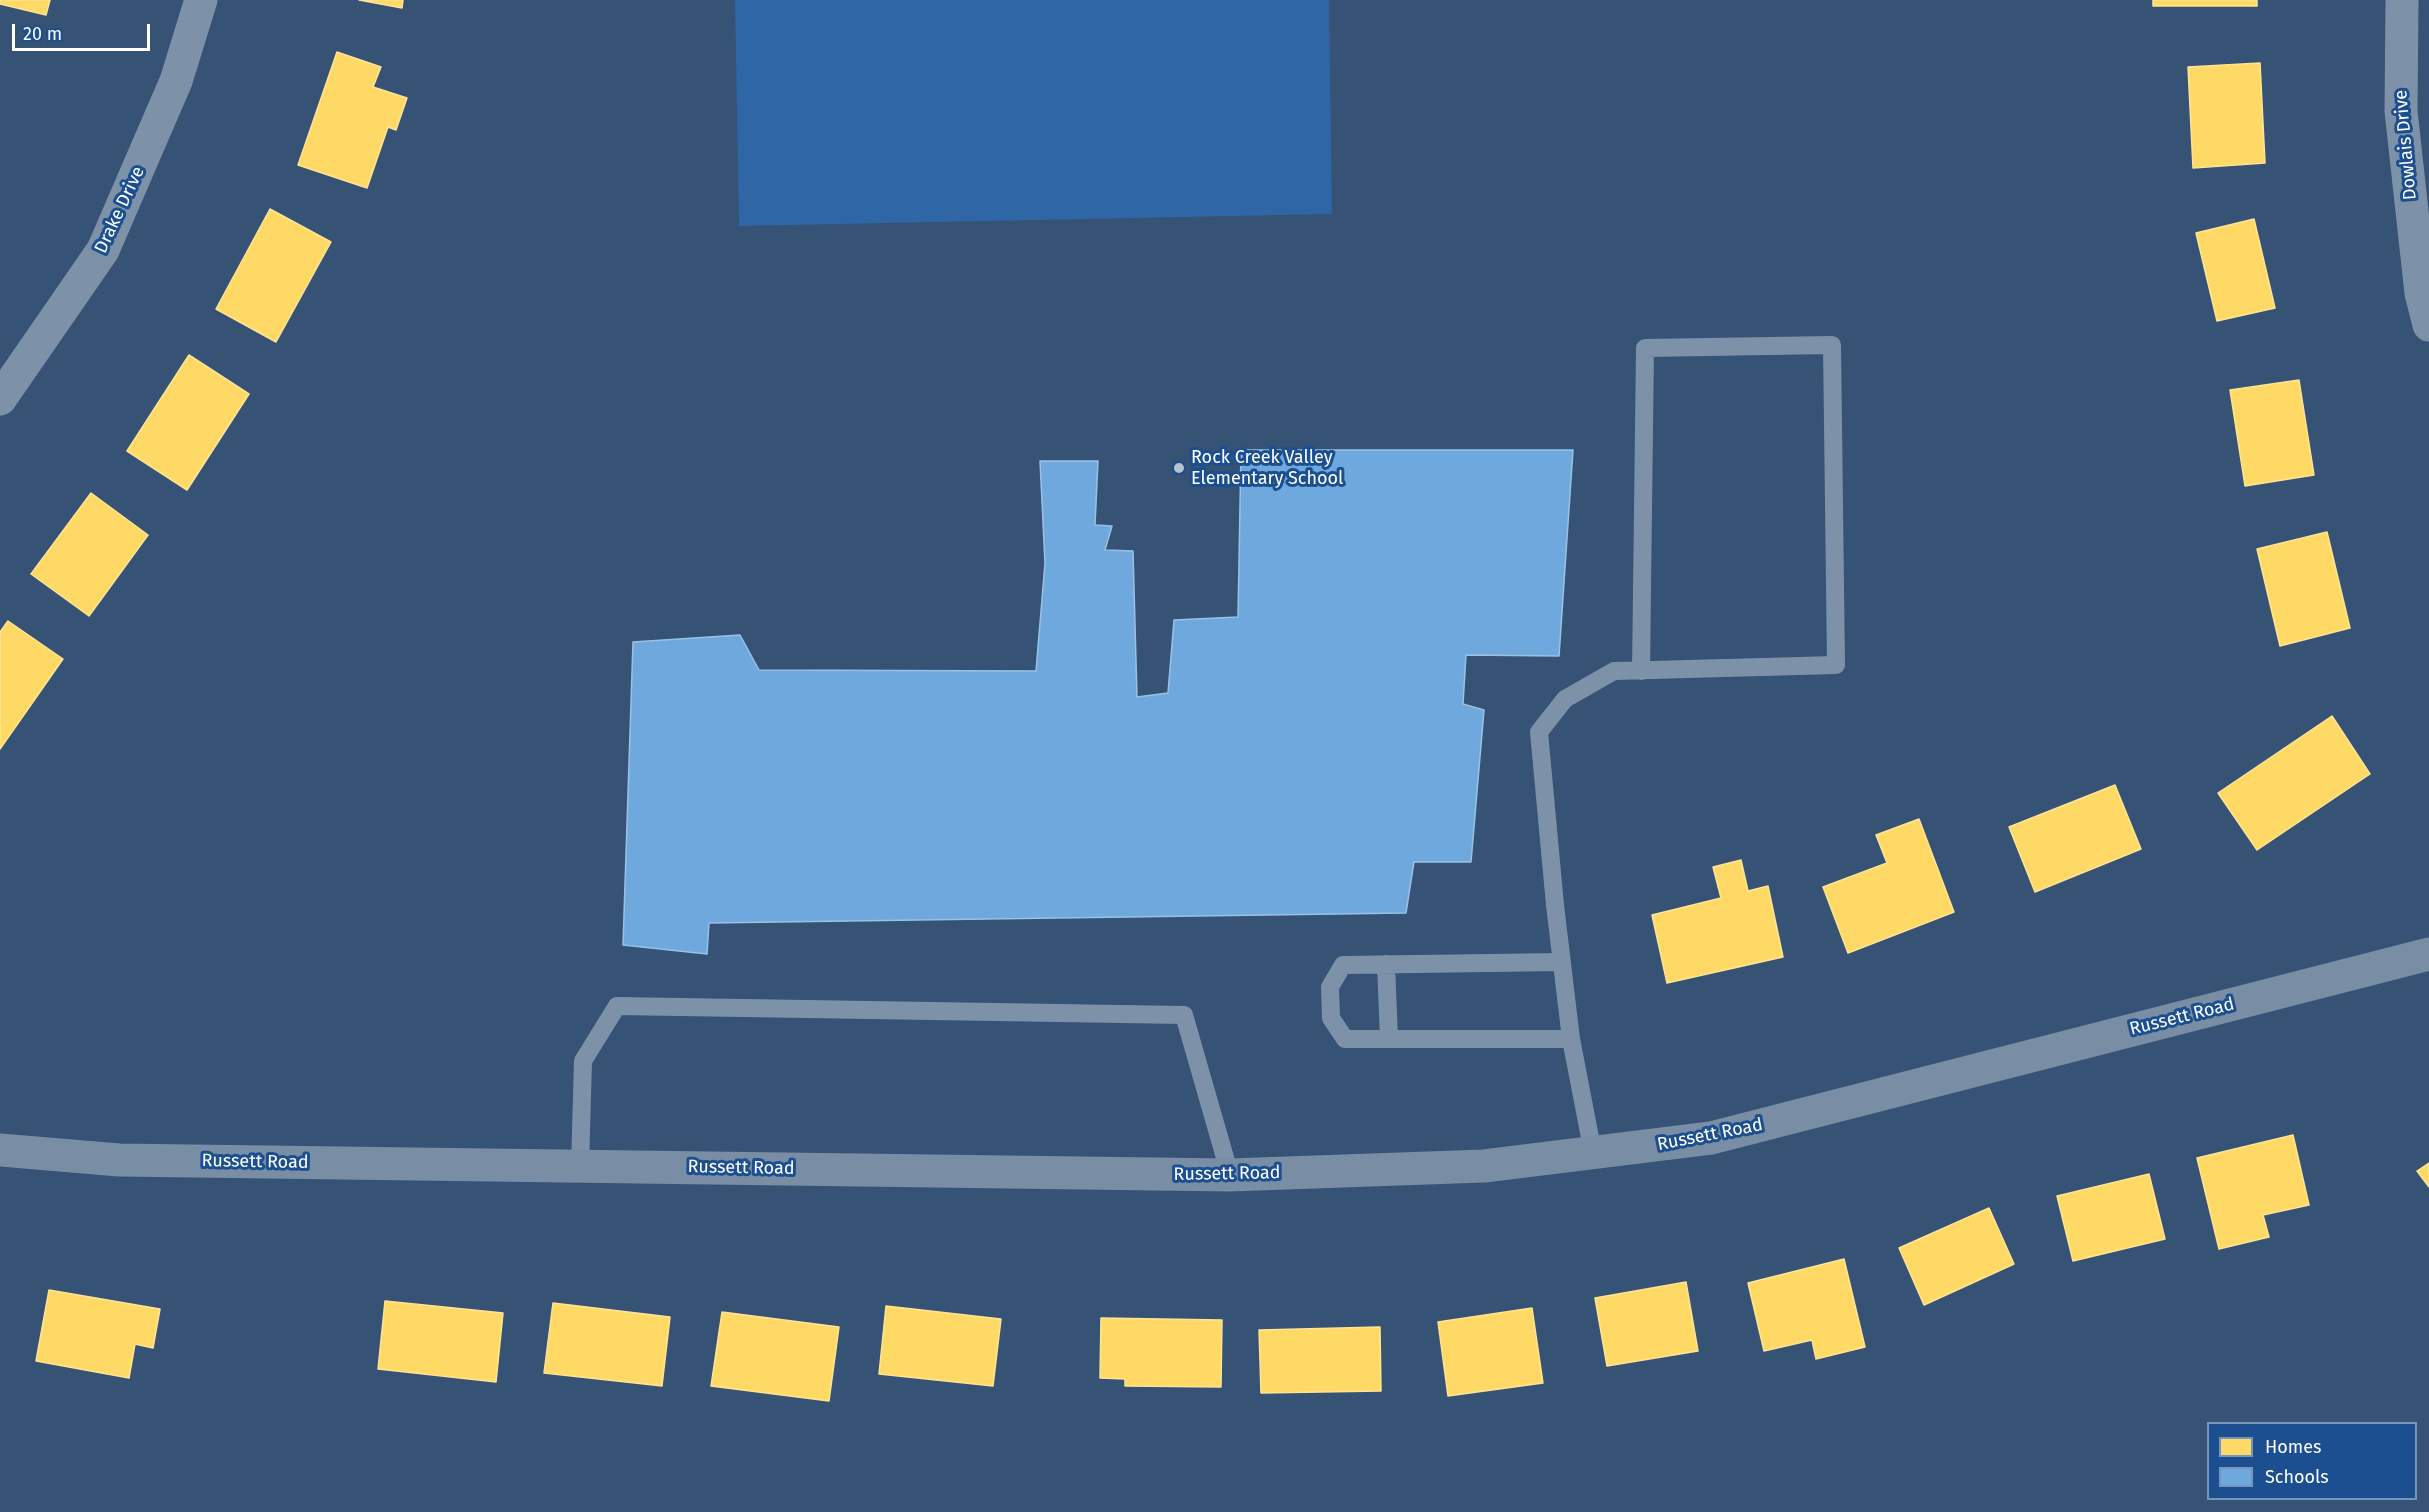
<!DOCTYPE html>
<html>
<head>
<meta charset="utf-8">
<style>
  body { margin:0 }
  #map { position:relative; width:2429px; height:1512px; overflow:hidden; background:#365274; font-family:"Fira Sans",sans-serif }
  canvas { display:block }
  .legend { position:absolute; left:2207px; top:1422px; width:210px; height:78px; box-sizing:border-box; background:#1b4f8f; border:2px solid #7695bc; margin:0; padding:8px 10px; list-style:none; font-size:18px; color:#fff }
  .legend li { display:flex; align-items:center; gap:12px; height:30px }
  .legend b { width:30px; border:2px solid #7695bc }
  .scale { position:absolute; left:12px; top:24px; width:138px; height:27px; box-sizing:border-box; border:3px solid #fff; border-top:0; padding-left:8px; font-size:18px; line-height:21px; white-space:nowrap; color:#fff; -webkit-text-stroke:4px #1b4f8f; paint-order:stroke }
</style>
</head>
<body>
<div id="map">
<canvas width="2429" height="1512"></canvas>
<ul class="legend">
<li><b style="height:16px;background:#ffd966"></b>Homes</li>
<li><b style="height:16px;background:#6fa8dc"></b>Schools</li>
</ul>
<div class="scale">20 m</div>
</div>
<script>
const g = document.querySelector('canvas').getContext('2d');
g.lineJoin = 'round';
function paint(path, color) { g.fillStyle = color; g.fill(path, 'evenodd'); }
const poly = rows => new Path2D(rows.map(r => 'M' + r).join(''));
function strokePath(path, color, width, dash) { g.strokeStyle = color; g.lineWidth = width; g.lineCap = dash ? 'butt' : 'round'; g.setLineDash(dash || []); g.stroke(path); }
function label(font, color, halo, rows, align = 'center') {
  g.font = font + ' "Fira Sans",sans-serif'; g.lineWidth = 6; g.setLineDash([]); g.textBaseline = 'middle'; g.strokeStyle = halo; g.fillStyle = color; for (const [text, x, y, turn = 0] of rows) {
    g.save(); g.translate(x, y); g.rotate((+turn || 0) * Math.PI / 180); g.textAlign = isNaN(turn) ? turn : align; if (halo) g.strokeText(text, 0, 0); g.fillText(text, 0, 0); g.restore();
  }
}
const green = poly([
  [735,0,1329,0,1332,214,739,226]
]);
const homes = poly([
  [0,0,50,0,46,15,0,4,0,0],
  [359,0,403,0,402,8,359,0],
  [2153,0,2257,0,2257,6,2153,6,2153,0],
  [337,52,381,67,373,87,407,98,396,130,388,127,367,188,298,165,337,52],
  [2260,63,2265,163,2193,168,2188,67,2260,63],
  [270,209,331,242,276,342,216,309,270,209],
  [2254,219,2275,308,2217,321,2196,233,2254,219],
  [189,355,249,394,187,490,127,451,189,355],
  [2299,380,2314,475,2245,486,2230,390,2299,380],
  [91,493,148,535,89,616,31,574,91,493],
  [2327,532,2350,628,2280,646,2257,549,2327,532],
  [8,621,63,659,0,749,0,632,8,621],
  [2332,716,2370,774,2257,850,2218,793,2332,716],
  [2115,785,2141,849,2035,892,2009,827,2115,785],
  [1919,819,1954,912,1848,953,1823,887,1887,863,1876,835,1919,819],
  [1741,860,1748,891,1768,886,1783,957,1667,983,1652,915,1721,898,1713,867,1741,860],
  [2293,1135,2309,1205,2263,1215,2269,1237,2219,1249,2197,1158,2293,1135],
  [2429,1163,2429,1187,2417,1171,2429,1163],
  [2149,1174,2165,1239,2073,1261,2057,1196,2149,1174],
  [1989,1208,2014,1264,1924,1305,1899,1248,1989,1208],
  [1844,1259,1865,1347,1816,1359,1812,1340,1764,1351,1748,1283,1844,1259],
  [1686,1282,1698,1351,1607,1366,1595,1298,1686,1282],
  [49,1290,160,1309,153,1348,135,1344,129,1378,36,1361,49,1290],
  [385,1301,503,1313,496,1382,378,1369,385,1301],
  [553,1303,670,1317,662,1386,544,1373,553,1303],
  [886,1306,1001,1319,993,1386,879,1374,886,1306],
  [1532,1308,1543,1383,1448,1396,1438,1322,1532,1308],
  [722,1312,839,1327,829,1401,711,1386,722,1312],
  [1101,1318,1222,1320,1221,1387,1125,1386,1125,1379,1100,1378,1101,1318],
  [1380,1327,1381,1391,1261,1393,1259,1330,1380,1327]
]);
const schools = poly([
  [1241,450,1573,450,1559,656,1466,655,1463,704,1484,710,1471,862,1414,862,1406,913,709,923,707,954,623,945,633,642,740,635,759,670,1036,671,1045,563,1040,461,1098,461,1095,525,1112,526,1105,550,1133,551,1137,697,1168,693,1174,620,1238,617,1241,450]
]);
const lane = poly([
  [1562,962,1343,965,1330,987,1331,1018,1345,1039,1571,1039],
  [1386,964,1389,1039],
  [1593,1153,1571,1039,1555,905,1539,732,1565,699,1614,671,1836,665,1832,345,1645,348,1641,671],
  [580,1166,583,1061,617,1006,1184,1015,1230,1175]
]);
const street = poly([
  [2402,0,2401,111,2421,293,2429,325],
  [0,399,103,250,176,81,201,0]
]);
const secondary = poly([
  [0,1150,119,1160,1230,1175,1484,1166,1711,1138,2429,954]
]);
const markers = [
  [1179,468,6,"#b9c2ce"]
];
const streetNames = [
  ["Dowlais Drive",2406,145,-95],
  ["Drake Drive",120,210,-65],
  ["Russett Road",2182,1017,-14],
  ["Russett Road",1710,1135,-11],
  ["Russett Road",255,1162,1],
  ["Russett Road",741,1168,1],
  ["Russett Road",1227,1174,-1]
];
const poiNames = [
  ["Rock Creek Valley",1191,458],
  ["Elementary School",1191,479]
];
paint(green, '#2f66a5');
paint(homes, '#ffd966');
strokePath(homes, '#ffe494', 1.5);
paint(schools, '#6fa8dc');
strokePath(schools, '#9ac2e6', 1.5);
strokePath(lane, '#7d92a8', 18);
strokePath(street, '#7d92a8', 33);
strokePath(secondary, '#798da4', 33);
for (const [x, y, r, color] of markers) { const dot = new Path2D(); dot.arc(x, y, r, 0, 2 * Math.PI); g.fillStyle = color; g.fill(dot); strokePath(dot, '#1b4f8f', 2); }
label('18px', '#fff', '#1b4f8f', streetNames);
label('18px', '#fff', '#1b4f8f', poiNames, 'left');
</script>
</body>
</html>
